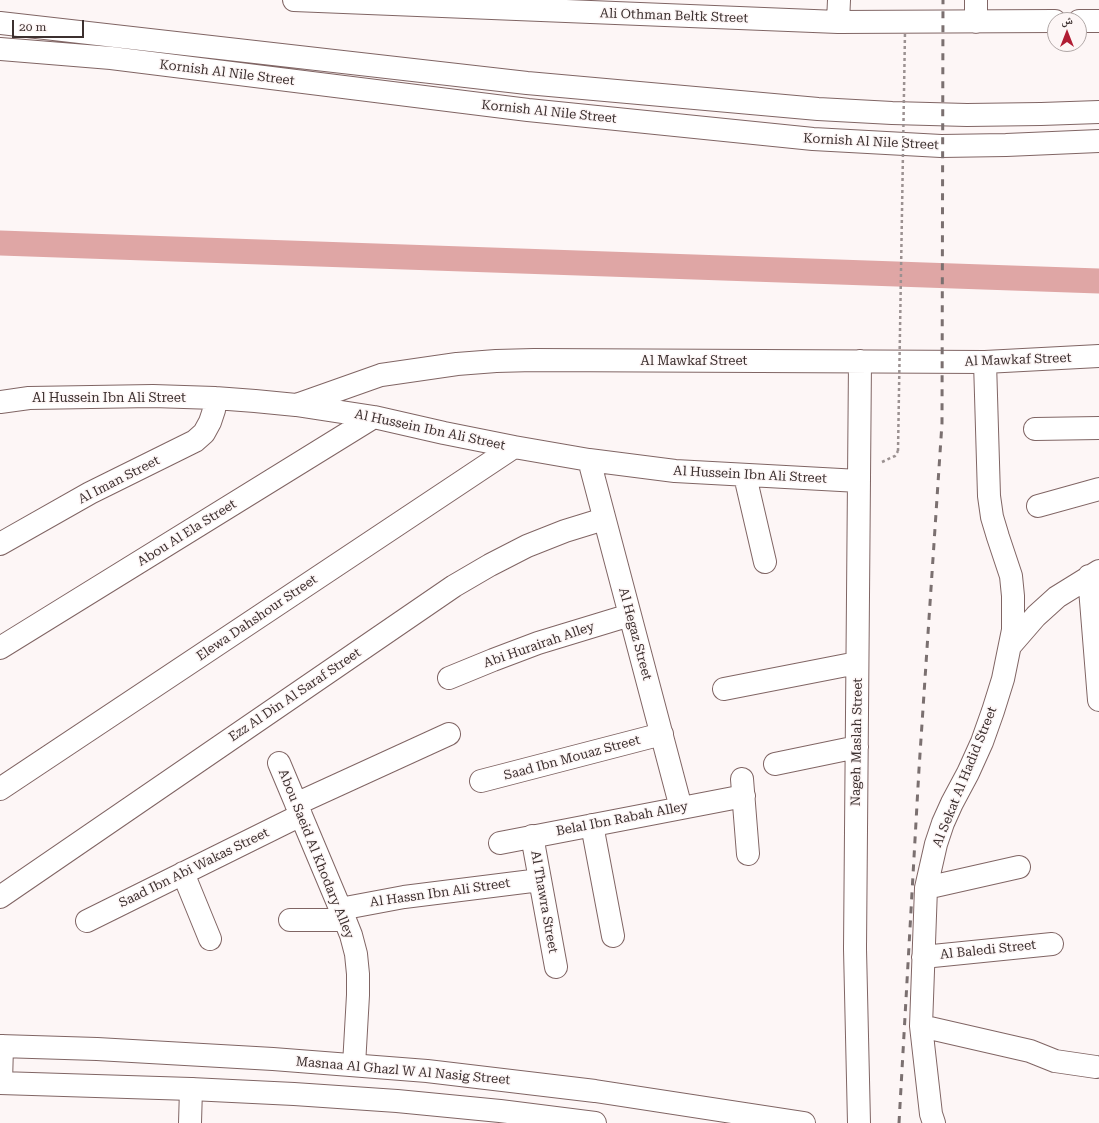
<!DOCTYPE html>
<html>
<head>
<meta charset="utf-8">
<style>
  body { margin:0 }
  #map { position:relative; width:1099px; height:1123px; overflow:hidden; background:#fdf6f6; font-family:"Roboto Serif","Noto Naskh Arabic",serif }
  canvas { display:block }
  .north { position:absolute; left:1047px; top:12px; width:40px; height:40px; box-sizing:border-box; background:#fdf6f6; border:1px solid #b0a7a6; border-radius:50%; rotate:0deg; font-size:11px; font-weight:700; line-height:16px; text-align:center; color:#3c302f }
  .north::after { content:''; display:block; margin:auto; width:14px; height:18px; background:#b11d34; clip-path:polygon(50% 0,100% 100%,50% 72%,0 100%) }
  .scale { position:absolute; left:12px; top:20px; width:72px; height:18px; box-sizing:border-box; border:2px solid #3c302f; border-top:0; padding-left:5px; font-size:12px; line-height:14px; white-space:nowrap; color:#3c302f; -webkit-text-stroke:3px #fdf6f6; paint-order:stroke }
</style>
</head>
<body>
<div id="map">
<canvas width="1099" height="1123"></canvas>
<div class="north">ش</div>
<div class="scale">20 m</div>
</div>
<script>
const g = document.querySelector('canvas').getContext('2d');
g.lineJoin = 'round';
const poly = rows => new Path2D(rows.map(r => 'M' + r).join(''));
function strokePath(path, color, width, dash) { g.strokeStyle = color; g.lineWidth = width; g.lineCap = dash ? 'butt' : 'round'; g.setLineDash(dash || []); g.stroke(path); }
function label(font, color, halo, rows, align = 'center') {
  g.font = font + ' "Roboto Serif",serif'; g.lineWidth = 3; g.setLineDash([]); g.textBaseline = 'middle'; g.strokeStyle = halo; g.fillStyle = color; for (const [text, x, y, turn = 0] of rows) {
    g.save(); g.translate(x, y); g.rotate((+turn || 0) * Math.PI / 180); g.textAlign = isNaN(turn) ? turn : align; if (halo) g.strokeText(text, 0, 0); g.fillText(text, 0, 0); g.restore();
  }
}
const canal = poly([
  [0,243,1099,281]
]);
const path = poly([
  [882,462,895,456,898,451]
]);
const minor = poly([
  [294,0,838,22,1055,21],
  [976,0,976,22],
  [1079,21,1099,21],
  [838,22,839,0],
  [0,402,29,398,153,396,215,398,255,401,296,405,374,417,444,433,514,447,589,460,675,471,859,481],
  [299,404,381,375,457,364,496,361,534,360,985,362,1099,356],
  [1035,429,1099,428],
  [589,460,681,808],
  [745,476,765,562],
  [1038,506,1099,489],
  [0,544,90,493,195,441,204,433,210,422,214,410,215,398],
  [1089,576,1099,700],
  [1010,646,1036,616,1057,597,1099,571],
  [0,648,374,417],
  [449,678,493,660,538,643,630,615],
  [724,689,857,663],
  [279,763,345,920,351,935,356,954,358,974,358,995,354,1065],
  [775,764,857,747],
  [742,779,748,854],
  [481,781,662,734],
  [0,789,514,447],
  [296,804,449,734],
  [592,825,613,936],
  [532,836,556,967],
  [500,843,744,796],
  [183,873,210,939],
  [926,888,1019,867],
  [0,897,454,586,490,565,527,546,565,531,604,519],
  [340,909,404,897,540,880],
  [290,920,345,920],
  [87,921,301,815],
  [923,957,1052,944],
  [921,1026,1030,1051,1055,1061,1096,1067],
  [190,1123,191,1089],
  [859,1123,855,949,860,361],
  [934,1123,931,1114,921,1026,926,888,936,844,943,823,952,803,968,773,982,742,993,711,1003,679,1013,630,1013,596,1011,576,998,537,992,517,989,496,985,362]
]);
const major = poly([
  [0,23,527,83,818,109,892,113,967,115,1041,114,1099,112],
  [0,49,111,58,528,110,813,139,941,146,1006,145,1099,141],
  [0,1046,97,1049,273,1059,427,1071,595,1091,804,1123],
  [0,1083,191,1089,294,1094,397,1101,500,1111,595,1123],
  [1,1083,2,1046]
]);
const rail = poly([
  [899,1123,919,769,942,423,943,0]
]);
const pathBridge = poly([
  [898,451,905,32]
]);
const streetNames = [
  ["Ali Othman Beltk Street",674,16,2],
  ["Kornish Al Nile Street",227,73,7],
  ["Kornish Al Nile Street",549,112,6],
  ["Kornish Al Nile Street",871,142,3],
  ["Al Mawkaf Street",1018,360,-2],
  ["Al Mawkaf Street",694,361],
  ["Al Hussein Ibn Ali Street",109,398],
  ["Al Hussein Ibn Ali Street",430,430,12],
  ["Al Hussein Ibn Ali Street",750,475,3],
  ["Al Iman Street",119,480,-27],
  ["Abou Al Ela Street",187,533,-32],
  ["Elewa Dahshour Street",257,618,-34],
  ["Al Hegaz Street",635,634,75],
  ["Abi Hurairah Alley",539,645,-19],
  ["Ezz Al Din Al Saraf Street",295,695,-34],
  ["Nageh Maslah Street",857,742,-89],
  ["Saad Ibn Mouaz Street",572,758,-15],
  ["Al Sekat Al Hadid Street",965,777,-68],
  ["Belal Ibn Rabah Alley",622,819,-11],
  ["Abou Saeid Al Khodary Alley",316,854,68],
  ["Saad Ibn Abi Wakas Street",194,868,-26],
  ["Al Hassn Ibn Ali Street",440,893,-8],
  ["Al Thawra Street",544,902,80],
  ["Al Baledi Street",988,950,-6],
  ["Masnaa Al Ghazl W Al Nasig Street",403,1071,5]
];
strokePath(canal, '#dfa6a5', 25);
strokePath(minor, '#806564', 24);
strokePath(major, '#806564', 24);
strokePath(path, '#9b9191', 2.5, [3, 3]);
strokePath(minor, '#fff', 22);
strokePath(major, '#fff', 22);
strokePath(rail, '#7b7070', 3, [7, 7]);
strokePath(pathBridge, '#9b9191', 2.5, [3, 3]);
label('13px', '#3c302f', '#fdf6f6', streetNames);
</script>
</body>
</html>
